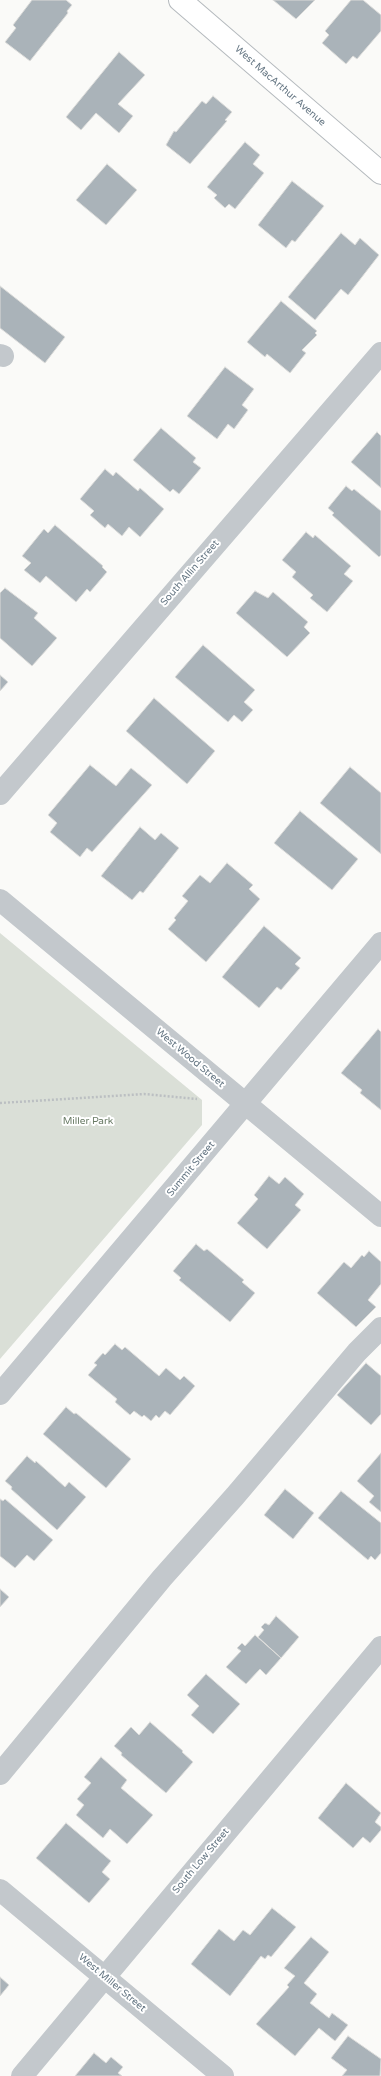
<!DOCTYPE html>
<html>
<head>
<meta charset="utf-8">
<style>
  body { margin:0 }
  canvas { display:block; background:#fafaf8 }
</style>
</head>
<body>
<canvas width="381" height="2076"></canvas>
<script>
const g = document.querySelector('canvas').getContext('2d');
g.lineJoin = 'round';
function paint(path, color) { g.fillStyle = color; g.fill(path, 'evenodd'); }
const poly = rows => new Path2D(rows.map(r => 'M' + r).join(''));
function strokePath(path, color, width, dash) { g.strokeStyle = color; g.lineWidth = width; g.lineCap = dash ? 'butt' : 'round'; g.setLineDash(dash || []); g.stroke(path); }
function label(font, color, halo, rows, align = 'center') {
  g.font = font + ' "Varela Round",sans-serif'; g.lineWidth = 4; g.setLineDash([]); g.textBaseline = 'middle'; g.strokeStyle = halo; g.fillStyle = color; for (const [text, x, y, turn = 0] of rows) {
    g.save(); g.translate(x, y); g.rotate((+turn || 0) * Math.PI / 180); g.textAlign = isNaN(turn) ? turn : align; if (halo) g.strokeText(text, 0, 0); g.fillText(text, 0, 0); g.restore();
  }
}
const green = poly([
  [0,933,202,1100,202,1125,0,1359]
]);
const building = poly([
  [32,0,66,0,72,5,67,11,68,13,30,61,5,42,16,28,13,25,32,0],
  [273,0,315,0,296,19,273,0],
  [351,0,363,0,381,15,381,31,357,59,353,56,346,64,322,43,329,35,325,31,351,0],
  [119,52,145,75,118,104,133,116,119,133,96,113,81,130,66,117,119,52],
  [213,96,232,112,225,120,227,121,190,164,166,145,174,131,176,132,202,101,206,104,213,96],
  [245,142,260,155,253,164,264,173,235,209,229,204,225,208,214,198,217,195,207,187,245,142],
  [107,164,137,190,106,225,76,200,107,164],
  [292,181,324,206,295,242,292,240,286,248,258,225,292,181],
  [341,233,355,245,360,238,379,255,348,295,341,289,315,320,288,297,341,233],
  [0,286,65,337,45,363,0,328,0,286],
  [281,301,317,331,315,333,317,335,302,350,306,353,290,373,267,354,265,357,247,342,281,301],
  [225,367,254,389,242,405,248,410,234,429,228,424,217,439,187,416,225,367],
  [161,428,196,458,193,462,201,468,179,494,173,489,170,492,133,460,161,428],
  [377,432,381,436,381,488,351,462,377,432],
  [105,469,113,476,116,472,138,491,140,488,164,509,140,537,129,527,122,536,108,524,105,528,90,515,94,511,80,499,105,469],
  [346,486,352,491,354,489,381,511,381,555,379,557,332,515,334,513,328,508,346,486],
  [55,525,103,566,102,567,107,572,90,592,87,589,76,602,46,576,40,583,24,570,31,563,22,556,44,529,48,533,55,525],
  [306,532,313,538,315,535,351,566,344,574,353,581,327,612,310,598,313,595,292,577,296,572,282,560,306,532],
  [5,588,38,613,34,618,57,638,32,666,0,638,0,593,5,588],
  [255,591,268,598,273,592,308,622,304,627,310,633,287,657,236,613,255,591],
  [203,645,255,690,244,702,253,710,242,722,234,715,228,722,175,677,203,645],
  [0,675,8,682,0,691,0,675],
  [154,698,215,751,187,784,126,731,154,698],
  [90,765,116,786,131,768,152,785,92,852,87,848,80,857,50,832,57,823,48,815,90,765],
  [350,767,381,793,381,854,320,803,350,767],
  [300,811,358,859,332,890,274,843,300,811],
  [140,827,155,840,161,833,179,848,143,893,140,891,132,900,101,876,140,827],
  [227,863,253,885,249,889,260,899,206,962,168,929,176,920,174,918,188,901,182,896,200,875,210,883,227,863],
  [264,926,301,958,295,964,300,968,281,990,277,987,259,1008,222,977,264,926],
  [378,1029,381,1032,381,1110,360,1093,362,1090,341,1073,378,1029],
  [269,1176,279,1184,285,1177,304,1194,295,1205,301,1210,267,1249,237,1223,258,1199,254,1195,269,1176],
  [196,1244,204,1251,207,1249,244,1280,242,1282,255,1293,230,1322,179,1280,181,1278,173,1271,196,1244],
  [369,1251,381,1262,381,1284,368,1300,376,1307,356,1327,317,1293,344,1262,351,1268,362,1255,364,1257,369,1251],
  [115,1344,122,1350,125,1347,159,1376,166,1368,180,1380,184,1376,195,1386,170,1415,165,1411,159,1418,156,1415,151,1421,144,1415,142,1417,134,1411,130,1415,115,1402,117,1399,88,1375,97,1365,94,1363,103,1353,105,1355,115,1344],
  [366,1363,381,1376,381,1414,371,1425,337,1395,366,1363],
  [66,1407,74,1414,76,1413,131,1459,106,1488,43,1434,66,1407],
  [381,1453,381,1512,369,1502,374,1496,357,1481,381,1453],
  [27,1456,35,1463,36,1461,65,1487,69,1482,86,1497,57,1530,11,1489,12,1487,5,1481,27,1456],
  [285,1489,314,1513,293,1539,264,1515,285,1489],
  [341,1491,381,1523,381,1553,375,1560,371,1556,368,1560,318,1518,341,1491],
  [0,1499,3,1501,5,1499,53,1540,34,1561,27,1555,15,1568,0,1556,0,1499],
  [0,1589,9,1597,0,1607,0,1589],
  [276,1616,299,1637,281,1658,258,1637,264,1630,261,1627,265,1623,269,1625,276,1616],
  [255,1635,281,1658,266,1675,260,1669,246,1684,226,1667,241,1651,237,1648,242,1643,245,1646,255,1635],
  [206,1674,240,1704,213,1734,191,1715,199,1706,187,1695,206,1674],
  [150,1722,183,1751,182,1752,193,1762,166,1793,121,1755,122,1753,114,1746,131,1727,139,1735,150,1722],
  [101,1757,127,1780,121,1788,153,1815,127,1844,110,1829,103,1838,76,1815,84,1805,77,1799,91,1783,84,1777,101,1757],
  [346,1783,381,1813,375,1822,381,1827,381,1830,370,1843,363,1837,353,1848,318,1818,346,1783],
  [66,1823,111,1861,102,1872,110,1879,89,1903,36,1858,66,1823],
  [272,1908,296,1927,271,1957,268,1955,265,1959,261,1956,230,1996,191,1964,219,1929,234,1941,243,1930,250,1935,272,1908],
  [311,1937,329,1952,304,1983,317,1994,310,2003,329,2018,332,2013,348,2025,335,2041,319,2028,295,2056,256,2024,289,1987,287,1985,295,1976,284,1968,311,1937],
  [0,1977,9,1985,0,1996,0,1977],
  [348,2036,381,2059,380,2076,342,2076,347,2070,331,2058,348,2036],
  [94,2053,106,2063,111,2057,123,2067,118,2073,122,2076,75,2076,94,2053]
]);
const path = poly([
  [0,1103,144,1094,197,1099]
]);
const minor = poly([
  [0,355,3,356],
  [0,794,381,353],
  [0,900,381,1216],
  [0,1394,381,943],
  [0,1774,162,1578,235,1496,357,1352,381,1328],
  [0,1890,223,2076],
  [22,2076,381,1647]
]);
const major = poly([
  [180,0,381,173]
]);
const streetNames = [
  ["West MacArthur Avenue",280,86,41],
  ["South Allin Street",190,573,-49],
  ["West Wood Street",190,1058,40],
  ["Summit Street",191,1169,-50],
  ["South Low Street",201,1861,-50],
  ["West Miller Street",112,1983,40]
];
const parkNames = [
  ["Miller Park",88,1121]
];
paint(green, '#dadfd7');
paint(building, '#aab3b9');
strokePath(building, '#dcdcda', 1);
strokePath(major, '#b5babe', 24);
strokePath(path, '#bbbfc2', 2.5, [2, 2]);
strokePath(minor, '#c3c8cc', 22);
strokePath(major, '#fff', 22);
label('10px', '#657683', '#fff', streetNames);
label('10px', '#687a64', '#fff', parkNames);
</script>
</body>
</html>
